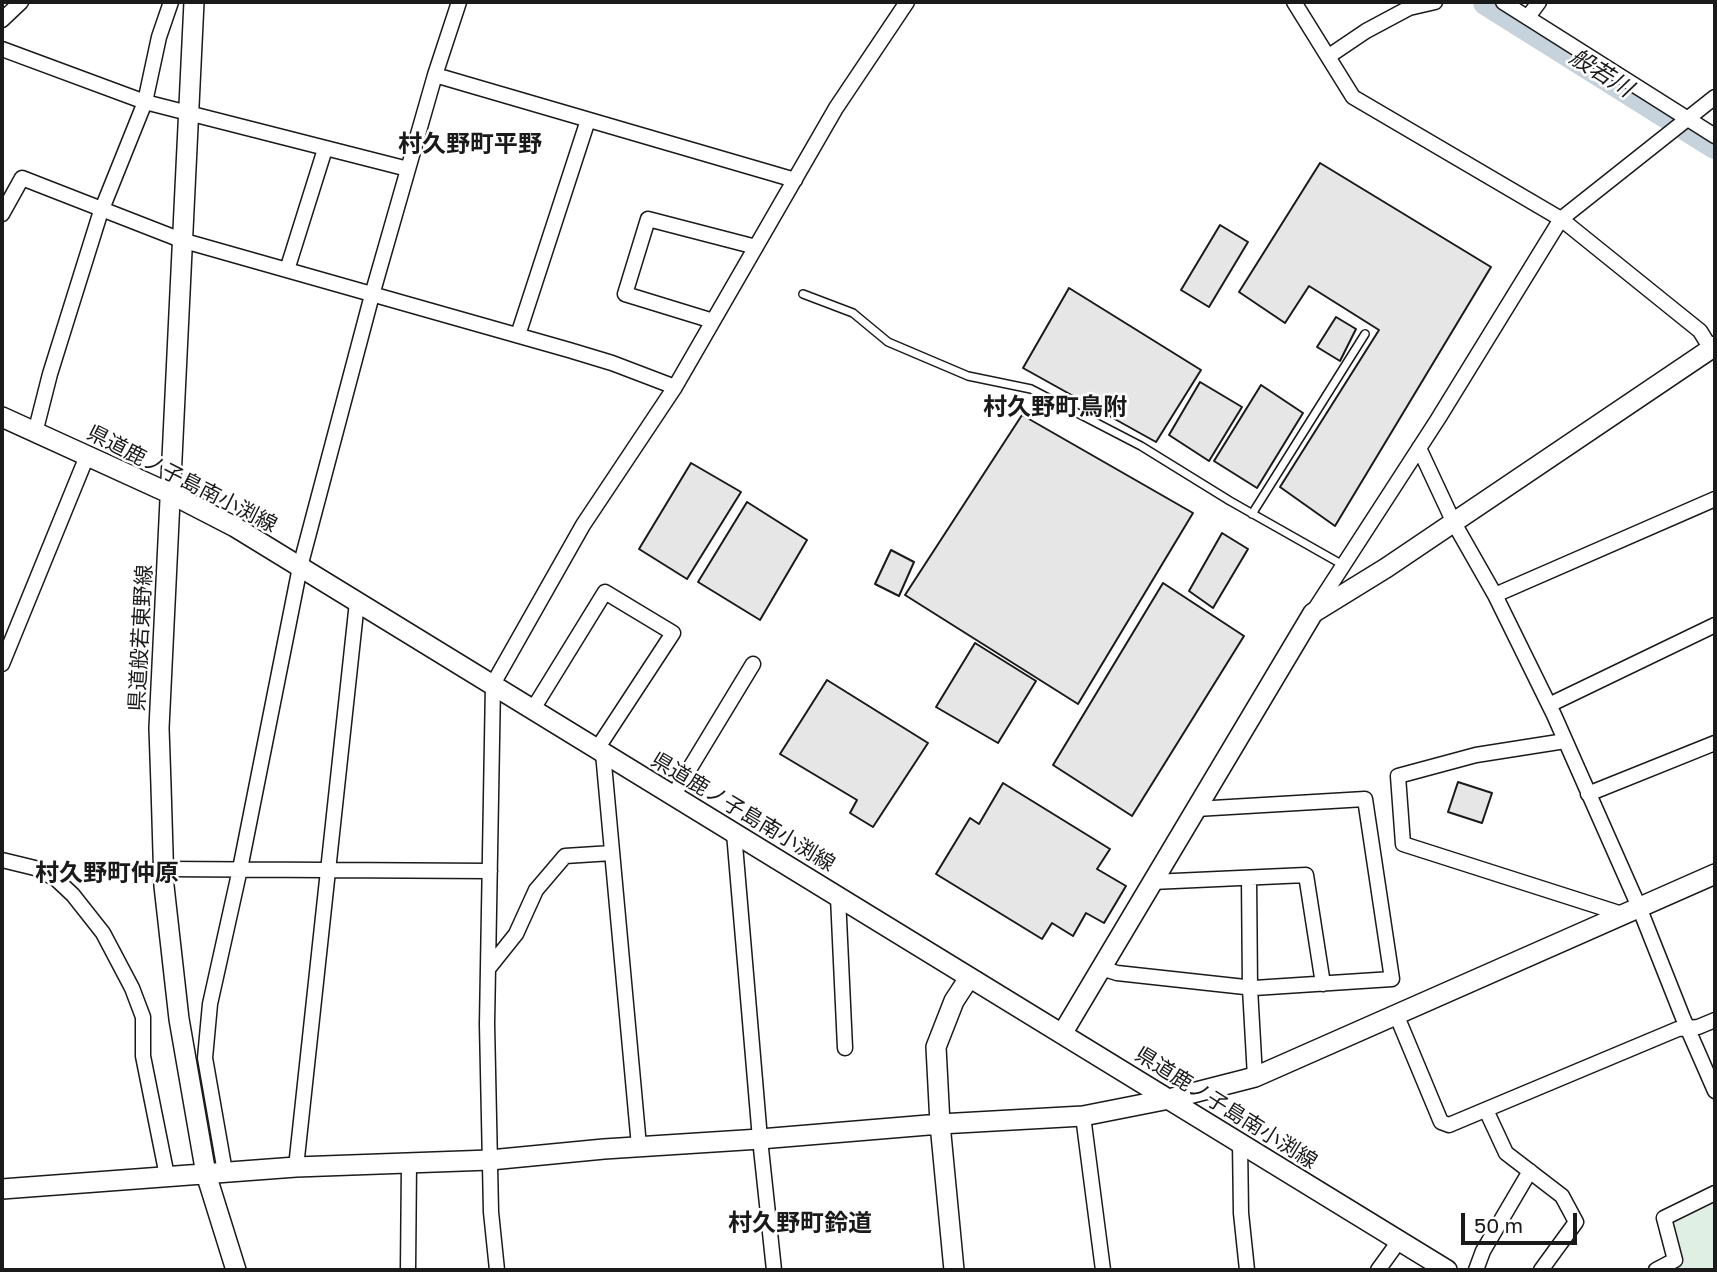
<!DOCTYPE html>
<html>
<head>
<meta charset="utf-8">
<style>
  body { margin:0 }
  #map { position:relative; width:1717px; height:1272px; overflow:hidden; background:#fff; font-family:"Golos Text",sans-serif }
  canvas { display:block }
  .frame { position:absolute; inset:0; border:4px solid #1a1a1a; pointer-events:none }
  .scale { position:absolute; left:1461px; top:1213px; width:116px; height:32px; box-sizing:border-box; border:4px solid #1a1a1a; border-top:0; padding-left:9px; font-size:21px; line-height:24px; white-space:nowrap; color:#1a1a1a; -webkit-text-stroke:5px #fff; paint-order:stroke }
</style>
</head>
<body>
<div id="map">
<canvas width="1717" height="1272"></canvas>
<div class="frame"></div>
<div class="scale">50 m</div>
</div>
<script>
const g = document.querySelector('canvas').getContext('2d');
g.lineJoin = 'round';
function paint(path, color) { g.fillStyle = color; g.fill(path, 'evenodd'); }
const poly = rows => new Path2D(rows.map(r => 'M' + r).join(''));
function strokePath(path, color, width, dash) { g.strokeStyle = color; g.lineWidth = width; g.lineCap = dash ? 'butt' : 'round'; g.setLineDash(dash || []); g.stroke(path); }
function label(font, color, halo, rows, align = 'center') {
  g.font = font + ' "Golos Text","Noto Sans JP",sans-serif'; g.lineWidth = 5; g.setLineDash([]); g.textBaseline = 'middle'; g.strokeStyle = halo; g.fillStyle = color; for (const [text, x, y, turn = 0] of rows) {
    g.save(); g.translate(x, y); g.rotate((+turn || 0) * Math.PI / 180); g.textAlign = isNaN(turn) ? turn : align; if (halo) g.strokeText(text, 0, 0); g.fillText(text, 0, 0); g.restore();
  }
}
const green = poly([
  [1715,1196,1715,1270,1672,1270,1666,1220,1715,1196]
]);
const river = poly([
  [1487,2,1715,145]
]);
const building = poly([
  [1320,163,1491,267,1335,526,1280,487,1379,330,1309,286,1285,323,1239,292,1320,163],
  [1220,225,1248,242,1209,307,1181,290,1220,225],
  [1069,288,1201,370,1156,442,1023,368,1069,288],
  [1336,317,1356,329,1340,361,1317,347,1336,317],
  [1200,382,1242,407,1209,461,1169,435,1200,382],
  [1261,385,1303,413,1257,488,1214,461,1261,385],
  [1022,415,1193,513,1078,704,905,595,1022,415],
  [691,463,741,492,687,579,639,549,691,463],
  [747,502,807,540,760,620,698,582,747,502],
  [1222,533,1248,549,1213,608,1189,591,1222,533],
  [891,550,914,562,899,596,875,584,891,550],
  [1163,583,1244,636,1132,816,1053,765,1163,583],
  [975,643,1036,681,998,743,936,707,975,643],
  [827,680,928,743,873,827,850,813,857,800,780,754,827,680],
  [1458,782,1492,793,1482,823,1448,812,1458,782],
  [1003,783,1110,849,1097,869,1126,886,1104,923,1086,913,1073,936,1052,923,1042,939,936,874,970,818,979,824,1003,783]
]);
const lane = poly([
  [803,294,853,313,888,342,968,376,1031,389,1141,446,1230,501,1343,565],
  [1252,514,1365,334]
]);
const street = poly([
  [1294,2,1353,97,1561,219,1700,331,1711,349],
  [1503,2,1715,136],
  [1528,17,1539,2],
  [2,20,21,2],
  [2,49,145,102,408,169],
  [1329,56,1366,31,1409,8,1435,2],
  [435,75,795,180],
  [2,214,22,178,181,240,569,350,612,363,675,387],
  [287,270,325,149],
  [713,321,625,294,648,219,756,247],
  [518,335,588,120],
  [35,433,50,374,100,214,145,102,159,37,171,2],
  [1419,448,1454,523,1495,595,1554,715,1639,907,1683,1018,1715,1091],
  [1495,595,1715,499],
  [1315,609,1438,419,1561,219,1715,97],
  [2,664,87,456],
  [1549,705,1715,625],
  [533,709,605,592,673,633,597,749],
  [1565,741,1476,755,1398,776,1403,844,1622,914],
  [603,753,639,1146],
  [1588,794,1715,743],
  [673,796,753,664],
  [734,833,760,1139,774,1270],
  [2,860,35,868,56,879,73,895,103,933,132,988,143,1017,143,1056,167,1176],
  [163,869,490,871],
  [1249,878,1250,988,1255,1077],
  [1152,882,1306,875,1323,984],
  [838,897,845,1048],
  [1101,968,1117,973,1254,988,1392,979,1365,799,1196,809],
  [488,969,516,934,536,890,565,856,612,853],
  [1396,1014,1441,1122,1449,1125,1678,1029,1698,1027,1715,1020],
  [1486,1110,1506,1153,1562,1196,1576,1222,1541,1270],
  [1083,1116,1103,1270],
  [1240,1143,1241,1213,1247,1270],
  [296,1167,357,602],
  [225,1172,205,1058,210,1004,240,869,300,567,372,295,435,75,459,2],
  [408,1270,409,1163],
  [497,1270,491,1212,487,1024,493,684,583,525,675,387,836,108,907,2],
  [1378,1270,1399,1241],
  [1476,1270,1483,1251,1530,1171],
  [1656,1270,1675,1260,1664,1218,1715,1193]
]);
const secondary = poly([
  [194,2,159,728,161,786,164,886,179,1019,206,1174,236,1270],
  [2,417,171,494,235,527,1447,1270],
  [1062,1034,1313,613,1386,568,1715,346],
  [2,1189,296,1167,490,1160,604,1149,760,1139,940,1124,1083,1116,1169,1099,1255,1077,1715,874],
  [954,1270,940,1124,936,1047,954,1001,969,978]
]);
const streetNames = [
  ["県道鹿ノ子島南小渕線",182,479,27],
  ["県道般若東野線",141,638,-87],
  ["県道鹿ノ子島南小渕線",743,812,31],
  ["県道鹿ノ子島南小渕線",1226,1108,32]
];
const waterNames = [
  ["般若川",1601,73,32]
];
const quarterNames = [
  ["村久野町平野",470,144],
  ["村久野町鳥附",1055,407],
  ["村久野町仲原",107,873],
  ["村久野町鈴道",800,1223]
];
paint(green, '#e0efe3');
strokePath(green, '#6a6a6a', 2);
strokePath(river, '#c6d2dc', 28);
paint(building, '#e6e6e6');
strokePath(building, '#1a1a1a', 2);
strokePath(lane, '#1a1a1a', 10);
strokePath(street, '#1a1a1a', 17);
strokePath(secondary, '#1a1a1a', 22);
strokePath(lane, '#fff', 7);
strokePath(street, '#fff', 14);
strokePath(secondary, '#fff', 19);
label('21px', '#1a1a1a', '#fff', streetNames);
label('italic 23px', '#1a1a1a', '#fff', waterNames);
label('bold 24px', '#1a1a1a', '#fff', quarterNames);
</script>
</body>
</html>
